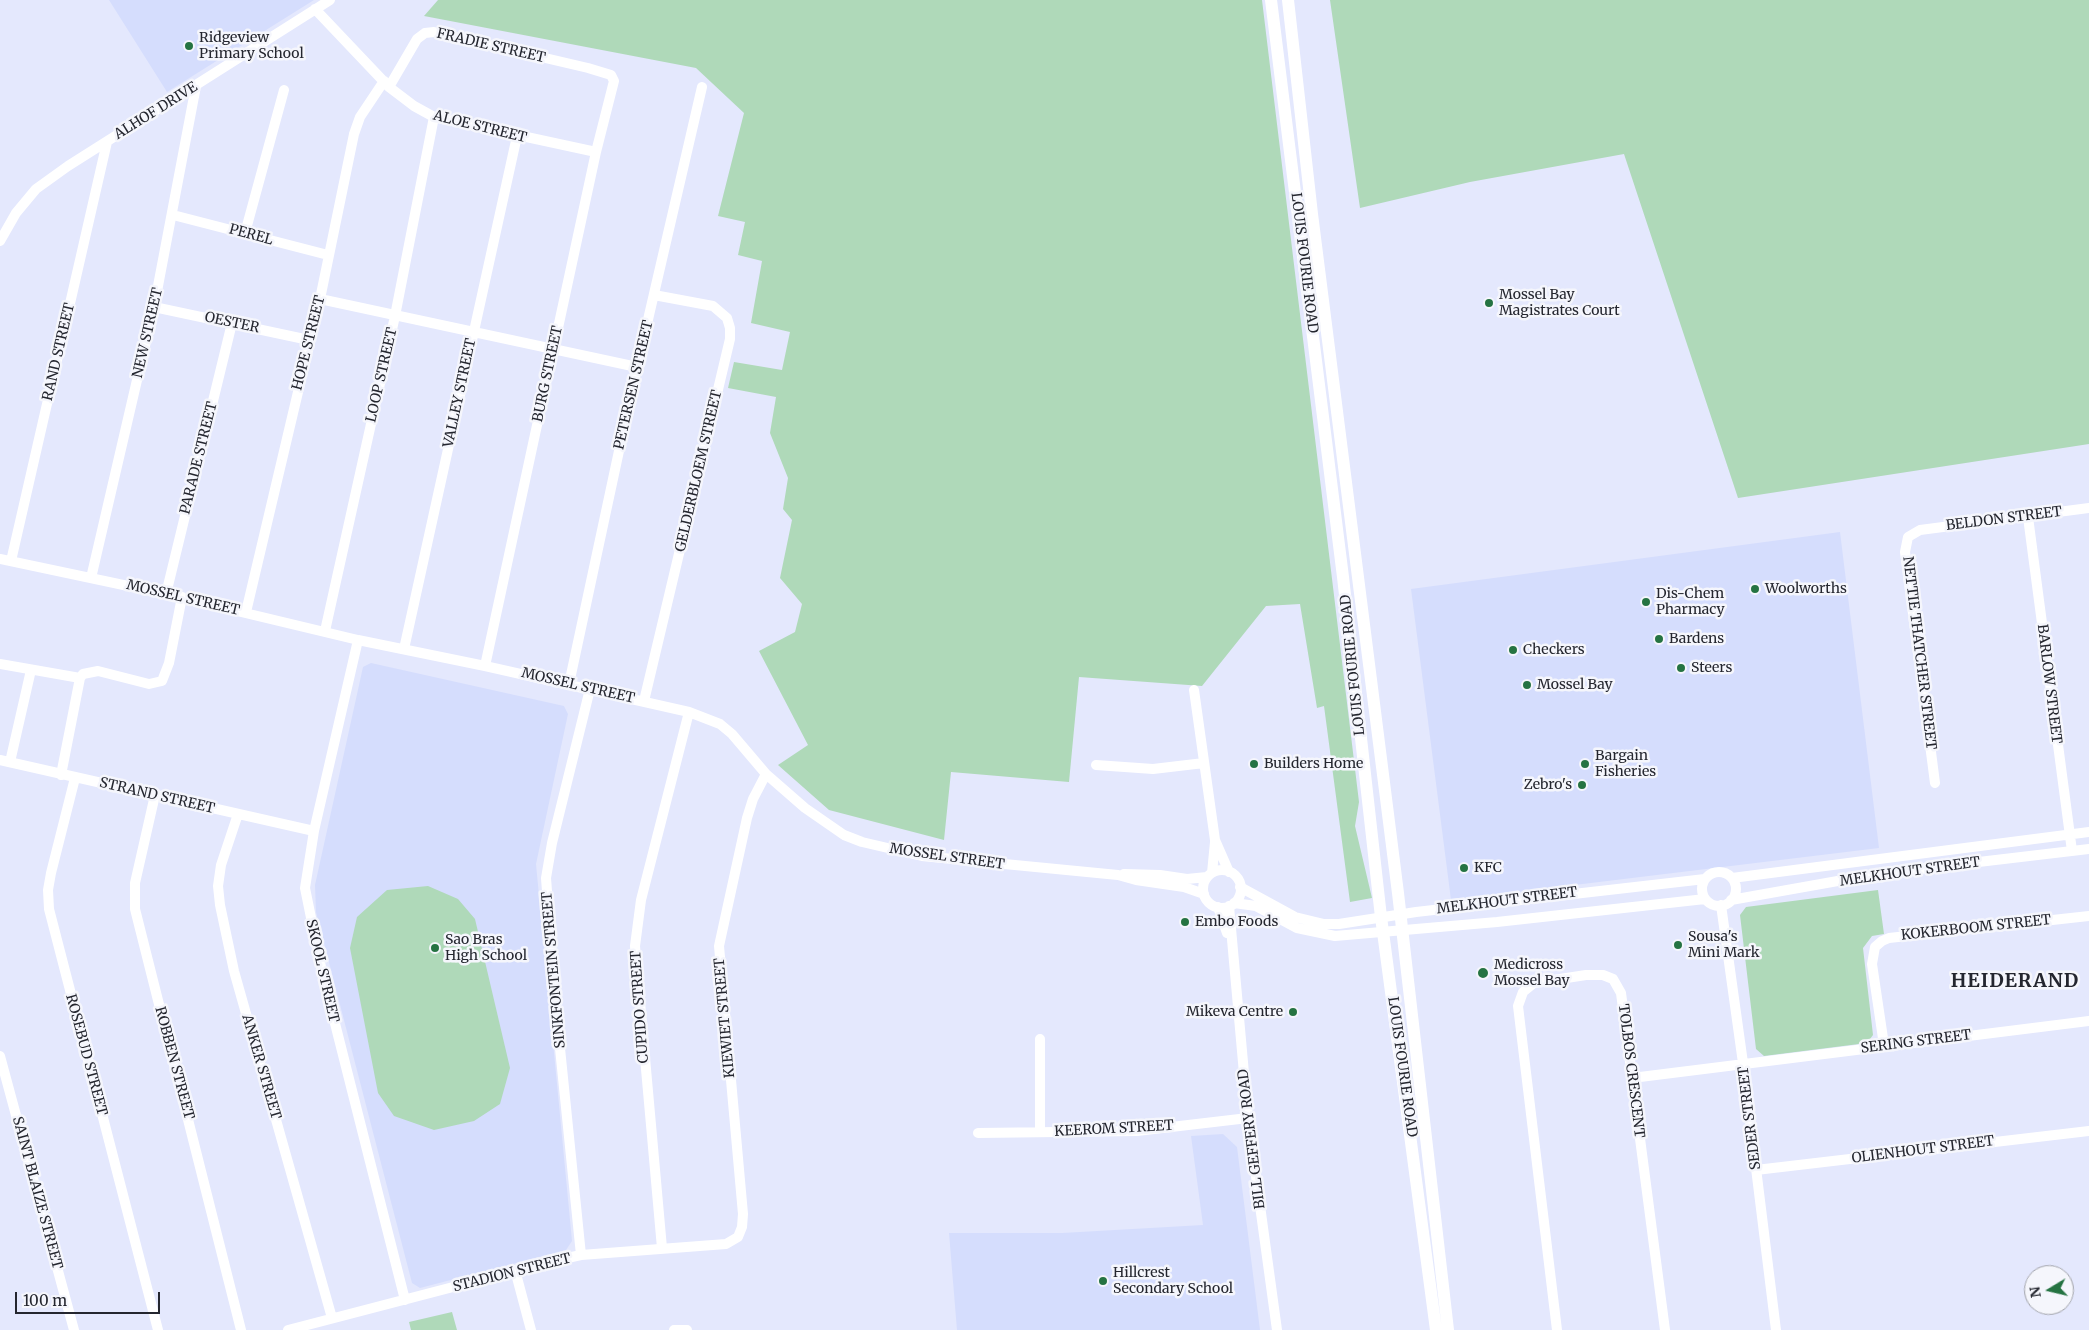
<!DOCTYPE html>
<html>
<head>
<meta charset="utf-8">
<style>
  body { margin:0 }
  #map { position:relative; width:2089px; height:1330px; overflow:hidden; background:#e4e8fd; font-family:Merriweather,serif }
  canvas { display:block }
  .north { position:absolute; left:2024px; top:1265px; width:50px; height:50px; box-sizing:border-box; background:#f5f6fc; border:1px solid #a1a3aa; border-radius:50%; rotate:261deg; font-size:14px; font-weight:700; line-height:20px; text-align:center; color:#24262f }
  .north::after { content:''; display:block; margin:auto; width:18px; height:22px; background:#257342; clip-path:polygon(50% 0,100% 100%,50% 72%,0 100%) }
  .scale { position:absolute; left:15px; top:1292px; width:145px; height:22px; box-sizing:border-box; border:2px solid #24262f; border-top:0; padding-left:6px; font-size:15px; line-height:18px; white-space:nowrap; color:#24262f; -webkit-text-stroke:4px #f5f6fc; paint-order:stroke }
</style>
</head>
<body>
<div id="map">
<canvas width="2089" height="1330"></canvas>
<div class="north">N</div>
<div class="scale">100 m</div>
</div>
<script>
const g = document.querySelector('canvas').getContext('2d');
g.lineJoin = 'round';
function paint(path, color) { g.fillStyle = color; g.fill(path, 'evenodd'); }
const poly = rows => new Path2D(rows.map(r => 'M' + r).join(''));
function strokePath(path, color, width, dash) { g.strokeStyle = color; g.lineWidth = width; g.lineCap = dash ? 'butt' : 'round'; g.setLineDash(dash || []); g.stroke(path); }
function label(font, color, halo, rows, align = 'center') {
  g.font = font + ' Merriweather,serif'; g.lineWidth = 5; g.setLineDash([]); g.textBaseline = 'middle'; g.strokeStyle = halo; g.fillStyle = color; for (const [text, x, y, turn = 0] of rows) {
    g.save(); g.translate(x, y); g.rotate((+turn || 0) * Math.PI / 180); g.textAlign = isNaN(turn) ? turn : align; if (halo) g.strokeText(text, 0, 0); g.fillText(text, 0, 0); g.restore();
  }
}
const built = poly([
  [109,0,314,0,167,92],
  [1840,532,1879,848,1451,900,1411,589],
  [371,663,564,706,568,714,536,864,572,1241,566,1250,420,1288,412,1283,316,912,315,885,363,667],
  [1223,1134,1237,1147,1260,1330,957,1330,949,1233,1062,1233,1203,1225,1191,1136]
]);
const green = poly([
  [438,0,1262,0,1359,802,1355,826,1372,898,1350,902,1324,706,1317,708,1300,604,1266,606,1202,686,1079,677,1069,782,951,772,944,840,829,810,778,765,808,745,759,651,795,632,802,604,780,578,792,520,783,509,788,478,770,433,776,397,728,388,734,362,782,370,790,332,751,323,762,261,738,255,745,222,718,216,744,113,696,68,424,16],
  [1330,0,2089,0,2089,444,1738,498,1624,154,1470,182,1360,208],
  [428,886,458,899,475,919,510,1068,500,1104,474,1121,434,1130,394,1116,378,1093,350,948,357,917,387,890],
  [1878,890,1884,934,1872,936,1863,948,1873,1035,1867,1043,1764,1056,1756,1049,1740,915,1746,907],
  [452,1312,457,1330,411,1330,409,1322]
]);
const minor = poly([
  [315,9,389,87,414,106,434,117,596,152],
  [389,87,417,39,425,33,434,32,588,68,611,75,614,81,596,152,485,666],
  [173,215,328,255],
  [245,233,284,90],
  [0,241,16,213,36,189,68,166,330,0],
  [320,299,637,367],
  [154,307,309,340],
  [2028,517,2072,851],
  [0,559,166,594,358,640,485,666,689,712,720,724,732,734,766,774,805,808,844,835,862,842,922,856,1118,875,1136,880,1184,887,1204,894],
  [11,561,107,142],
  [91,578,154,307,196,86],
  [166,594,232,323],
  [246,612,320,299,354,134,360,117,384,81],
  [325,631,395,316,434,117],
  [358,640,314,831,305,888,322,972,405,1300],
  [404,649,517,136],
  [0,664,80,678],
  [569,684,637,367,702,87],
  [1194,690,1215,840,1229,872],
  [644,701,730,339,730,328,727,318,713,306,654,295],
  [0,760,314,831],
  [10,762,31,670],
  [1096,765,1153,769,1204,763],
  [61,775,80,678,83,674,98,671,149,684,162,681,169,663,182,597],
  [75,778,51,873,48,890,49,909,158,1330],
  [1935,783,1905,552,1908,537,1920,530,2089,508],
  [155,795,135,883,135,909,241,1330],
  [238,814,221,865,218,886,220,905,234,971,332,1318],
  '1203 889a19 19 0 1 1 38 0a19 19 0 1 1-38 0Z',
  '1702 889a17 17 0 1 1 34 0a17 17 0 1 1-34 0Z',
  [1212,873,1215,842],
  [1124,874,1160,875,1187,879,1207,877],
  [1732,878,2089,832],
  [1240,887,1295,917,1324,924,1339,924,1416,912,1705,879],
  [1731,900,1877,874,2089,849],
  [1234,903,1256,906,1297,928,1335,936,1497,922,1705,899],
  [1721,905,1743,1063,1776,1330],
  [1229,906,1248,1118,1277,1330],
  [1218,907,1227,933],
  [1040,1039,1040,1132],
  [1884,1045,1872,964,1875,947,1882,941,1889,938,2089,916],
  [0,1056,74,1330],
  [1632,1078,2089,1021],
  [978,1133,1137,1131,1248,1118],
  [1756,1170,2089,1131],
  [662,1248,635,946,641,900,689,712],
  [581,1255,556,1009,546,878,552,843,590,689],
  [515,1270,531,1330],
  [288,1330,549,1262,581,1255,726,1244,738,1237,742,1227,743,1214,719,946,747,818,753,799,766,774],
  [674,1330,687,1330],
  [1557,1330,1518,1006,1523,992,1534,983,1586,975,1603,975,1613,979,1621,993,1665,1330]
]);
const major = poly([
  [1271,0,1343,577,1381,917,1436,1330],
  [1288,0,1312,214,1398,893,1448,1330]
]);
const markers = [
  [189,46,5,"#257342"],
  [1489,303,5,"#257342"],
  [1755,589,5,"#257342"],
  [1646,602,5,"#257342"],
  [1659,639,5,"#257342"],
  [1513,650,5,"#257342"],
  [1681,668,5,"#257342"],
  [1527,685,5,"#257342"],
  [1254,764,5,"#257342"],
  [1585,764,5,"#257342"],
  [1582,785,5,"#257342"],
  [1464,868,5,"#257342"],
  [1185,922,5,"#257342"],
  [1678,945,5,"#257342"],
  [435,948,5,"#257342"],
  [1483,973,6,"#257342"],
  [1293,1012,5,"#257342"],
  [1103,1281,5,"#257342"]
];
const poiNames = [
  ["Ridgeview",199,38],
  ["Primary School",199,54],
  ["Mossel Bay",1499,295],
  ["Magistrates Court",1499,311],
  ["Woolworths",1765,589],
  ["Dis-Chem",1656,594],
  ["Pharmacy",1656,610],
  ["Bardens",1669,639],
  ["Checkers",1523,650],
  ["Steers",1691,668],
  ["Mossel Bay",1537,685],
  ["Bargain",1595,756],
  ["Fisheries",1595,772],
  ["Builders Home",1264,764],
  ["Zebro's",1572,785,"right"],
  ["KFC",1474,868],
  ["Embo Foods",1195,922],
  ["Sousa's",1688,937],
  ["Mini Mark",1688,953],
  ["Sao Bras",445,940],
  ["High School",445,956],
  ["Medicross",1494,965],
  ["Mossel Bay",1494,981],
  ["Mikeva Centre",1283,1012,"right"],
  ["Hillcrest",1113,1273],
  ["Secondary School",1113,1289]
];
const streetNames = [
  ["FRADIE STREET",491,46,13],
  ["ALHOF DRIVE",156,111,-32],
  ["ALOE STREET",480,127,14],
  ["PEREL",251,235,15],
  ["LOUIS FOURIE ROAD",1304,263,83],
  ["OESTER",232,323,12],
  ["NEW STREET",148,333,-77],
  ["HOPE STREET",309,343,-76],
  ["RAND STREET",59,352,-77],
  ["BURG STREET",548,374,-78],
  ["LOOP STREET",382,375,-77],
  ["PETERSEN STREET",634,385,-77],
  ["VALLEY STREET",460,393,-78],
  ["PARADE STREET",199,458,-76],
  ["GELDERBLOEM STREET",699,471,-77],
  ["BELDON STREET",2004,519,-7],
  ["MOSSEL STREET",183,598,13],
  ["NETTIE THATCHER STREET",1919,653,83],
  ["LOUIS FOURIE ROAD",1353,665,-96],
  ["BARLOW STREET",2049,684,83],
  ["MOSSEL STREET",578,686,13],
  ["STRAND STREET",157,796,13],
  ["MOSSEL STREET",947,857,8],
  ["MELKHOUT STREET",1910,872,-8],
  ["MELKHOUT STREET",1507,901,-7],
  ["KOKERBOOM STREET",1976,928,-6],
  ["SINKFONTEIN STREET",554,970,-95],
  ["SKOOL STREET",322,971,77],
  ["CUPIDO STREET",640,1007,-94],
  ["KIEWIET STREET",725,1018,-95],
  ["SERING STREET",1916,1042,-7],
  ["ROSEBUD STREET",86,1055,75],
  ["ROBBEN STREET",174,1063,75],
  ["ANKER STREET",261,1067,74],
  ["LOUIS FOURIE ROAD",1402,1067,82],
  ["TOLBOS CRESCENT",1631,1071,83],
  ["SEDER STREET",1750,1118,-97],
  ["KEEROM STREET",1114,1129,-3],
  ["BILL GEFFERY ROAD",1252,1139,-97],
  ["OLIENHOUT STREET",1923,1150,-7],
  ["SAINT BLAIZE STREET",37,1193,75],
  ["STADION STREET",512,1273,-14]
];
const districtNames = [
  ["HEIDERAND",2015,982]
];
paint(built, '#d5ddfd');
paint(green, '#afd9b9');
strokePath(minor, '#fff', 10);
strokePath(major, '#fff', 12);
for (const [x, y, r, color] of markers) { const dot = new Path2D(); dot.arc(x, y, r, 0, 2 * Math.PI); g.fillStyle = color; g.fill(dot); strokePath(dot, '#f5f6fc', 2); }
label('14px', '#24262f', '#f5f6fc', poiNames, 'left');
label('14px', '#24262f', '#f5f6fc', streetNames);
g.letterSpacing = '1px';
label('bold 19px', '#24262f', '#f5f6fc', districtNames);
g.letterSpacing = '0px';
</script>
</body>
</html>
